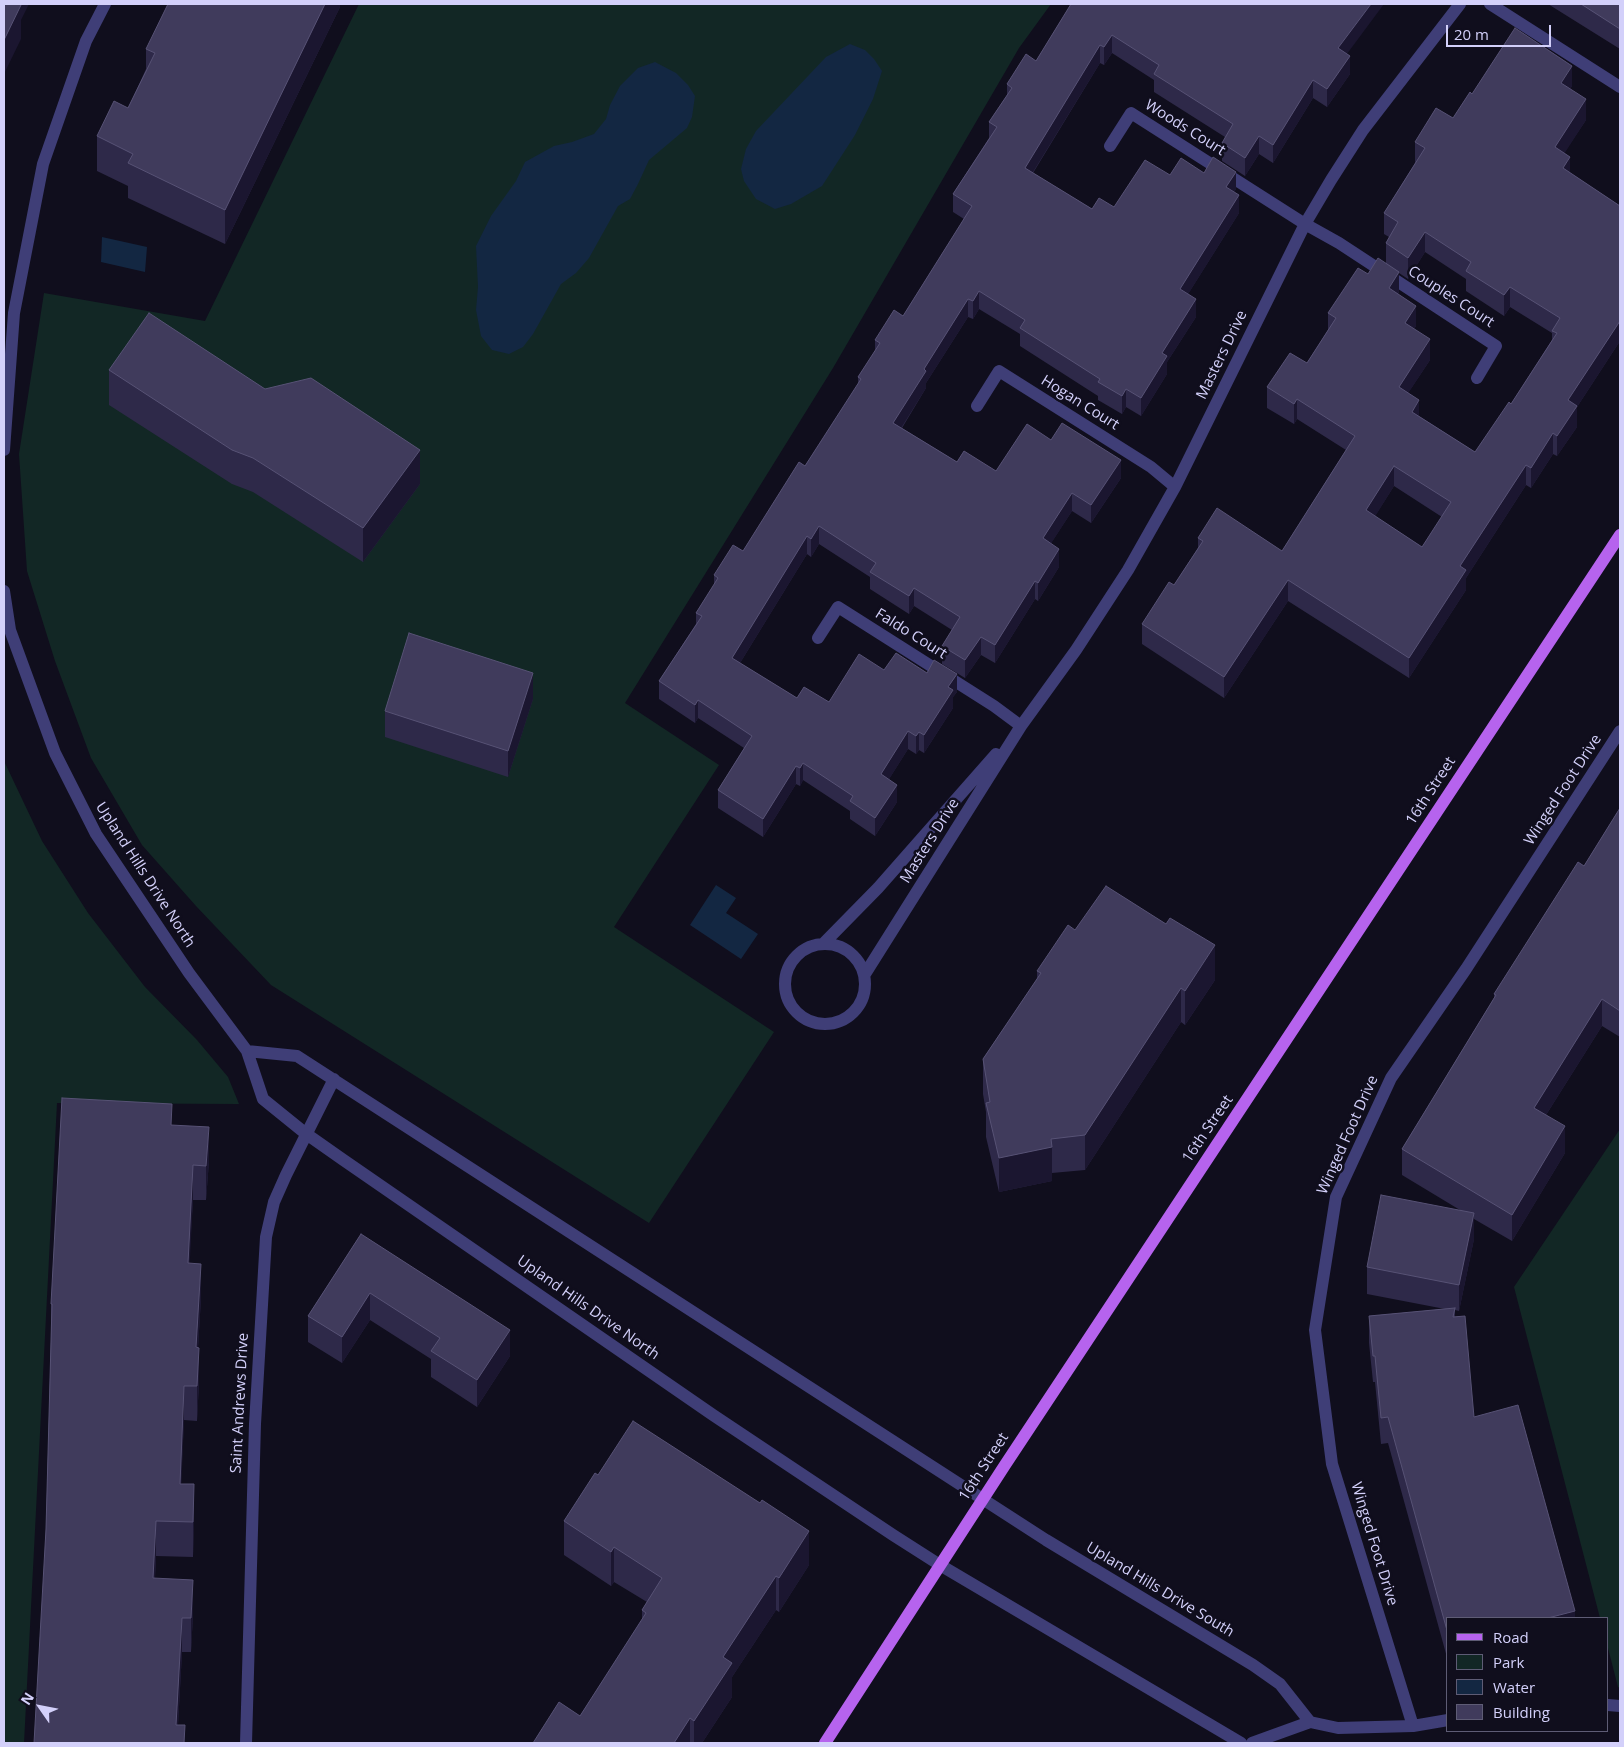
<!DOCTYPE html>
<html>
<head>
<meta charset="utf-8">
<style>
  body { margin:0 }
  #map { position:relative; width:1624px; height:1747px; overflow:hidden; background:#100e1d; font-family:"Open Sans",sans-serif }
  canvas { display:block }
  .frame { position:absolute; inset:0; border:5px solid #d3d0fa; pointer-events:none }
  .legend { position:absolute; left:1446px; top:1617px; width:162px; height:115px; box-sizing:border-box; background:#100e1d; border:1px solid #5e5c75; margin:0; padding:6px 9px; list-style:none; font-size:15px; color:#d3d0fa }
  .legend li { display:flex; align-items:center; gap:10px; height:25px }
  .legend b { width:25px; border:1px solid #5e5c75 }
  .north { position:absolute; left:15px; top:1682px; width:50px; height:50px; -webkit-text-stroke:4px #100e1d; paint-order:stroke; rotate:303deg; font-size:14px; font-weight:700; line-height:20px; text-align:center; color:#d3d0fa }
  .north::after { content:''; display:block; margin:auto; width:18px; height:22px; background:#d3d0fa; clip-path:polygon(50% 0,100% 100%,50% 72%,0 100%) }
  .scale { position:absolute; left:1446px; top:25px; width:105px; height:22px; box-sizing:border-box; border:2px solid #d3d0fa; border-top:0; padding-left:6px; font-size:15px; line-height:18px; white-space:nowrap; color:#d3d0fa; -webkit-text-stroke:4px #100e1d; paint-order:stroke }
</style>
</head>
<body>
<div id="map">
<canvas width="1624" height="1747"></canvas>
<div class="frame"></div>
<ul class="legend">
<li><b style="height:6px;background:#b663ee"></b>Road</li>
<li><b style="height:14px;background:#122725"></b>Park</li>
<li><b style="height:14px;background:#132742"></b>Water</li>
<li><b style="height:14px;background:#403b5c"></b>Building</li>
</ul>
<div class="north">N</div>
<div class="scale">20 m</div>
</div>
<script>
const g = document.querySelector('canvas').getContext('2d');
g.lineJoin = 'round';
function paint(path, color) { g.fillStyle = color; g.fill(path, 'evenodd'); }
const poly = rows => new Path2D(rows.map(r => 'M' + r).join(''));
function strokePath(path, color, width, dash) { g.strokeStyle = color; g.lineWidth = width; g.lineCap = dash ? 'butt' : 'round'; g.setLineDash(dash || []); g.stroke(path); }
function label(font, color, halo, rows, align = 'center') {
  g.font = font + ' "Open Sans",sans-serif'; g.lineWidth = 5; g.setLineDash([]); g.textBaseline = 'middle'; g.strokeStyle = halo; g.fillStyle = color; for (const [text, x, y, turn = 0] of rows) {
    g.save(); g.translate(x, y); g.rotate((+turn || 0) * Math.PI / 180); g.textAlign = isNaN(turn) ? turn : align; if (halo) g.strokeText(text, 0, 0); g.fillText(text, 0, 0); g.restore();
  }
}
const green = poly([
  [359,4,1051,4,1019,48,833,368,625,703,719,765,614,927,774,1032,649,1223,271,985,196,906,142,845,91,758,55,661,27,571,19,454,44,293,205,321],
  [4,761,42,841,88,913,145,987,197,1040,228,1077,239,1104,57,1103,24,1743,4,1743],
  [1620,1129,1620,1688,1618,1687,1608,1648,1608,1618,1600,1618,1514,1287]
]);
const water = poly([
  [850,44,865,50,874,59,882,71,873,99,855,135,822,186,791,204,775,209,756,199,744,181,741,169,746,149,756,131,826,57],
  [655,62,676,73,688,85,695,96,692,117,687,128,649,160,638,184,630,199,618,206,589,258,576,273,561,284,533,334,523,347,509,354,492,350,481,336,476,310,478,287,476,246,491,216,516,181,525,162,554,146,572,142,594,134,606,119,610,105,620,86,638,68],
  [102,237,147,247,145,272,101,262],
  [716,885,736,898,726,913,758,934,741,959,690,925]
]);
const minor = poly([
  [1490,4,1620,87],
  [1110,146,1131,113,1305,224,1339,243,1496,346,1477,378],
  [977,406,999,371,1151,467,1175,487],
  [4,450,14,313,43,164,86,41,105,4],
  [4,591,10,630,55,753,96,834,189,973,247,1051,263,1099,305,1133,342,1159,713,1415,893,1535,940,1565,1241,1743],
  [818,638,838,607,994,706,1021,726],
  [824,943,878,888,996,754],
  '785 984a40 40 0 1 1 80 0a40 40 0 1 1-80 0Z',
  [865,974,1021,726,1076,650,1128,570,1175,487,1305,224,1331,180,1363,130,1460,4],
  [247,1051,297,1056,1046,1540,1253,1665,1280,1684,1310,1722],
  [1608,1705,1620,1706],
  [1413,1726,1332,1464,1315,1330,1336,1197,1391,1078,1466,969,1620,731],
  [246,1743,255,1424,266,1237,274,1202,286,1175,334,1079],
  [1252,1743,1310,1722,1338,1728,1413,1726,1448,1720]
]);
const primary = poly([
  [825,1743,1005,1465,1620,535]
]);
const wall = poly([
  [340,4,340,7,225,244,128,198,128,186,97,171,97,136,128,108,146,69,146,49],
  [1071,4,1347,54,1350,74,1327,107,1313,98,1273,163,1259,154,1245,176,1222,161,1222,143,1225,137,1154,92,1154,80,1112,53,1104,65,1100,63,1033,173,1092,209,1114,207,1170,175,1204,173,1236,189,1234,192,1239,213,1188,294,1196,317,1167,362,1167,374,1141,416,1126,407,1122,414,1098,400,1098,396,1020,346,1020,334,979,309,973,319,968,317,926,383,926,388,902,428,957,462,996,471,1051,440,1121,478,1091,523,1072,511,1051,543,1059,567,1038,601,1035,599,995,663,981,655,965,678,942,664,942,646,952,630,914,606,909,614,870,589,870,577,819,544,811,557,807,554,740,663,797,698,829,702,884,670,957,692,953,697,953,708,924,753,919,750,916,754,908,749,889,779,897,802,875,836,850,819,850,811,803,780,800,786,796,784,763,837,718,808,718,790,744,748,698,718,695,723,659,699,659,681,696,624,696,613,714,585,714,575,743,551,805,466,858,385,858,377,875,351,875,340,903,316,964,219,953,212,953,194,989,138,989,122,1007,95,1007,84,1036,61],
  [1548,4,1620,4,1620,49],
  [1572,86,1570,89,1586,120,1564,153,1570,173,1620,206,1620,341,1577,407,1577,427,1557,456,1553,454,1531,488,1526,485,1466,578,1466,590,1409,678,1288,601,1224,698,1142,644,1142,624,1174,585,1198,548,1198,538,1282,551,1346,450,1297,419,1294,424,1267,408,1267,387,1307,363,1328,330,1328,313,1368,274,1386,263,1386,243,1389,237,1384,234,1384,213,1415,163,1415,142,1453,118,1472,94],
  [1425,252,1466,279,1466,291,1504,316,1510,307,1552,333,1552,340,1511,404,1475,452,1419,416,1408,393,1430,360,1414,329,1416,326,1398,294,1399,292,1399,273,1408,279],
  [1394,486,1442,517,1422,547,1375,516],
  [109,370,265,389,420,484,363,562,253,492,232,484,109,405],
  [533,699,508,777,385,737,385,711],
  [1620,808,1620,1037,1602,1026,1546,1115,1565,1153,1512,1241,1474,1219,1474,1239,1459,1311,1455,1310,1455,1317,1474,1417,1575,1618,1448,1618,1448,1661,1388,1443,1381,1444,1375,1382,1373,1382,1369,1343,1369,1316,1445,1309,1367,1294,1367,1267,1460,1210,1402,1175,1402,1149,1494,998,1494,994,1584,866],
  [1075,930,1215,980,1185,1025,1181,1022,1085,1170,1052,1173,1052,1181,999,1192,986,1137,986,1112,983,1094,983,1059,1037,979,1037,971],
  [172,1125,209,1161,206,1200,193,1200,189,1263,201,1298,198,1348,199,1382,197,1421,184,1420,181,1484,194,1519,193,1557,156,1556,155,1578,193,1614,191,1652,182,1652,178,1725,185,1743,46,1529,51,1339,51,1304],
  [361,1234,510,1356,477,1407,431,1377,431,1359,370,1320,342,1363,308,1342,308,1316],
  [598,1475,809,1565,779,1612,776,1610,732,1677,732,1697,702,1743,533,1743,580,1716,642,1620,642,1610,647,1602,614,1582,611,1586,564,1555,564,1521]
]);
const shadedWall = poly([
  [14,4,29,4,21,20,21,39,4,74,4,40],
  [325,4,340,4,340,7,225,244,225,210],
  [1371,4,1384,4,1338,66,1338,48],
  [1112,35,1112,53,1104,65,1104,47],
  [1100,45,1100,63,1025,185,1025,168],
  [1350,56,1350,74,1327,107,1327,89],
  [1572,66,1572,86,1561,104,1561,83],
  [1313,80,1313,98,1273,163,1273,145],
  [1586,99,1586,120,1555,168,1555,147],
  [1259,136,1259,154,1245,176,1245,158],
  [1570,157,1570,178,1563,168],
  [1236,172,1236,189,1226,205,1226,187],
  [1239,195,1239,213,1180,307,1180,289],
  [1425,232,1425,252,1408,279,1408,258],
  [1399,272,1399,292,1389,308,1389,288],
  [1510,287,1510,307,1504,316,1504,295],
  [979,291,979,309,973,319,973,301],
  [968,299,968,317,926,383,926,388,893,441,893,423,924,369],
  [1196,299,1196,317,1167,362,1167,374,1141,416,1141,398,1162,353],
  [1416,306,1416,326,1405,343,1405,323],
  [1620,321,1620,341,1577,407,1577,427,1557,456,1557,436,1568,400],
  [1430,339,1430,360,1399,407,1399,387],
  [1126,389,1126,407,1122,414,1122,396],
  [1297,399,1297,419,1294,424,1294,404],
  [1419,400,1419,420,1412,412],
  [1553,433,1553,454,1531,488,1531,468],
  [420,450,420,484,363,562,363,528],
  [1121,460,1121,478,1091,523,1091,505],
  [1526,465,1526,485,1466,578,1466,590,1409,678,1409,658,1460,566],
  [1394,466,1394,486,1366,531,1366,510],
  [1072,493,1072,511,1043,556,1043,538],
  [819,526,819,544,811,557,811,539],
  [807,536,807,554,732,676,732,658],
  [1059,549,1059,567,1038,601,1038,583],
  [1288,580,1288,601,1224,698,1224,677],
  [1035,581,1035,599,995,663,995,645],
  [914,588,914,606,909,614,909,596],
  [981,637,981,655,965,678,965,660],
  [533,673,533,699,508,777,508,751],
  [957,674,957,692,953,697,953,708,924,753,924,735,948,687],
  [698,700,698,718,695,723,695,705],
  [908,731,908,749,881,792,881,774],
  [919,732,919,750,916,754,916,736],
  [803,763,803,780,800,786,800,768],
  [796,766,796,784,763,837,763,819],
  [897,785,897,802,875,836,875,818],
  [1215,945,1215,980,1185,1025,1185,991],
  [1181,988,1181,1022,1085,1170,1085,1135],
  [1602,999,1602,1026,1534,1134,1534,1108],
  [1565,1126,1565,1153,1512,1241,1512,1215],
  [209,1127,209,1161,206,1200,206,1166],
  [1052,1147,1052,1181,999,1192,999,1158],
  [193,1165,193,1200,188,1297,188,1263],
  [1474,1213,1474,1239,1459,1311,1459,1285],
  [201,1264,201,1298,196,1382,196,1347],
  [370,1293,370,1320,342,1363,342,1337],
  [510,1330,510,1356,477,1407,477,1380],
  [199,1348,199,1382,197,1421,197,1386],
  [184,1386,184,1420,180,1518,180,1484],
  [194,1484,194,1519,193,1557,193,1522],
  [156,1521,156,1556,153,1612,153,1578],
  [809,1531,809,1565,779,1612,779,1578],
  [614,1547,614,1582,611,1586,611,1552],
  [776,1576,776,1610,732,1677,732,1697,702,1743,694,1743,694,1721,723,1657],
  [193,1580,193,1614,191,1652,191,1618],
  [1575,1611,1575,1618,1548,1618],
  [182,1618,182,1652,177,1743,176,1725],
  [690,1718,690,1743,674,1743]
]);
const building = poly([
  [4,4,19,4,21,5,4,40,4,4],
  [168,4,325,4,225,210,128,163,133,154,97,136,114,101,128,108,155,53,146,49,168,4],
  [1071,4,1371,4,1338,48,1350,56,1327,89,1313,80,1273,145,1259,136,1245,158,1222,143,1233,124,1154,74,1159,65,1112,35,1104,47,1100,45,1025,168,1092,209,1099,198,1114,207,1145,160,1170,175,1181,158,1204,173,1213,157,1236,172,1226,187,1239,195,1180,289,1196,299,1162,353,1167,356,1141,398,1126,389,1122,396,1098,382,1100,379,1020,328,1025,320,979,291,973,301,968,299,924,369,926,371,893,423,957,462,964,451,996,471,1027,424,1051,440,1062,423,1121,460,1091,505,1072,493,1043,538,1059,549,1038,583,1035,581,995,645,981,637,965,660,942,646,960,617,914,588,909,596,870,572,876,563,819,526,811,539,807,536,732,658,797,698,804,687,829,702,859,654,884,670,896,653,927,673,934,660,957,674,948,687,953,690,924,735,919,732,916,736,908,731,881,774,897,785,875,818,850,801,853,796,803,763,800,768,796,766,763,819,718,790,752,736,698,700,695,705,659,681,702,616,696,613,718,578,714,575,733,545,743,551,799,462,805,466,861,379,858,377,880,343,875,340,894,310,903,316,972,206,953,194,997,127,989,122,1012,88,1007,84,1026,54,1036,61,1071,4],
  [1581,4,1620,4,1620,29,1581,4],
  [1515,28,1572,66,1561,83,1586,99,1555,147,1570,157,1563,168,1620,206,1620,321,1568,400,1577,406,1557,436,1553,433,1531,468,1526,465,1460,566,1466,570,1409,658,1288,580,1224,677,1142,624,1169,582,1174,585,1203,541,1198,538,1217,508,1282,551,1355,436,1297,399,1294,404,1267,387,1290,353,1307,363,1336,318,1328,313,1358,268,1368,274,1378,258,1399,272,1389,288,1416,306,1405,323,1430,339,1399,387,1419,400,1412,412,1475,452,1509,402,1511,404,1557,333,1552,331,1560,318,1510,287,1504,295,1466,271,1471,262,1425,232,1408,258,1386,243,1398,222,1384,213,1425,148,1415,142,1436,108,1453,118,1470,92,1472,94,1515,28],
  [1394,466,1451,502,1422,547,1366,510,1394,466],
  [149,313,265,389,311,378,420,450,363,528,253,458,232,450,109,370,149,313],
  [409,633,533,673,508,751,385,711,409,633],
  [1620,808,1620,1011,1602,999,1534,1108,1565,1126,1512,1215,1402,1149,1496,995,1494,994,1578,862,1584,866,1620,808],
  [1106,886,1166,924,1170,918,1215,945,1185,991,1181,988,1085,1135,1051,1139,1052,1147,999,1158,986,1103,990,1102,983,1059,1041,973,1037,971,1068,925,1075,930,1106,886],
  [62,1098,172,1104,171,1125,209,1127,206,1166,193,1165,188,1263,201,1264,196,1347,199,1348,197,1386,184,1386,180,1484,194,1484,193,1522,156,1521,153,1578,193,1580,191,1618,182,1618,176,1725,185,1725,184,1743,34,1743,46,1529,52,1304,51,1304,62,1098],
  [1381,1195,1474,1213,1459,1285,1367,1267,1381,1195],
  [361,1234,510,1330,477,1380,431,1351,440,1338,370,1293,342,1337,308,1316,361,1234],
  [1455,1308,1453,1317,1465,1316,1474,1417,1518,1405,1575,1611,1548,1618,1448,1618,1448,1634,1388,1417,1381,1418,1375,1356,1373,1356,1369,1316,1455,1308],
  [633,1421,760,1503,762,1500,809,1531,779,1578,776,1576,723,1657,732,1663,694,1721,690,1718,674,1743,533,1743,559,1702,580,1716,646,1613,642,1610,662,1578,614,1547,611,1552,564,1521,595,1473,598,1475,633,1421]
]);
const streetNames = [
  ["Woods Court",1185,128,32],
  ["Couples Court",1451,297,33],
  ["Masters Drive",1222,355,-64],
  ["Hogan Court",1080,403,32],
  ["Faldo Court",911,634,32],
  ["Winged Foot Drive",1563,790,-57],
  ["16th Street",1431,791,-57],
  ["Masters Drive",930,841,-58],
  ["Upland Hills Drive North",145,875,57],
  ["16th Street",1208,1129,-56],
  ["Winged Foot Drive",1348,1135,-66],
  ["Upland Hills Drive North",588,1308,35],
  ["Saint Andrews Drive",240,1403,-87],
  ["16th Street",984,1467,-57],
  ["Winged Foot Drive",1374,1544,73],
  ["Upland Hills Drive South",1160,1590,31]
];
paint(green, '#122725');
paint(water, '#132742');
strokePath(minor, '#3f3e77', 12);
strokePath(primary, '#b663ee', 12);
paint(wall, '#2e2949');
paint(shadedWall, '#1b1630');
paint(building, '#403b5c');
strokePath(building, '#575275', 1);
label('15px', '#d3d0fa', '#100e1d', streetNames);
</script>
</body>
</html>
